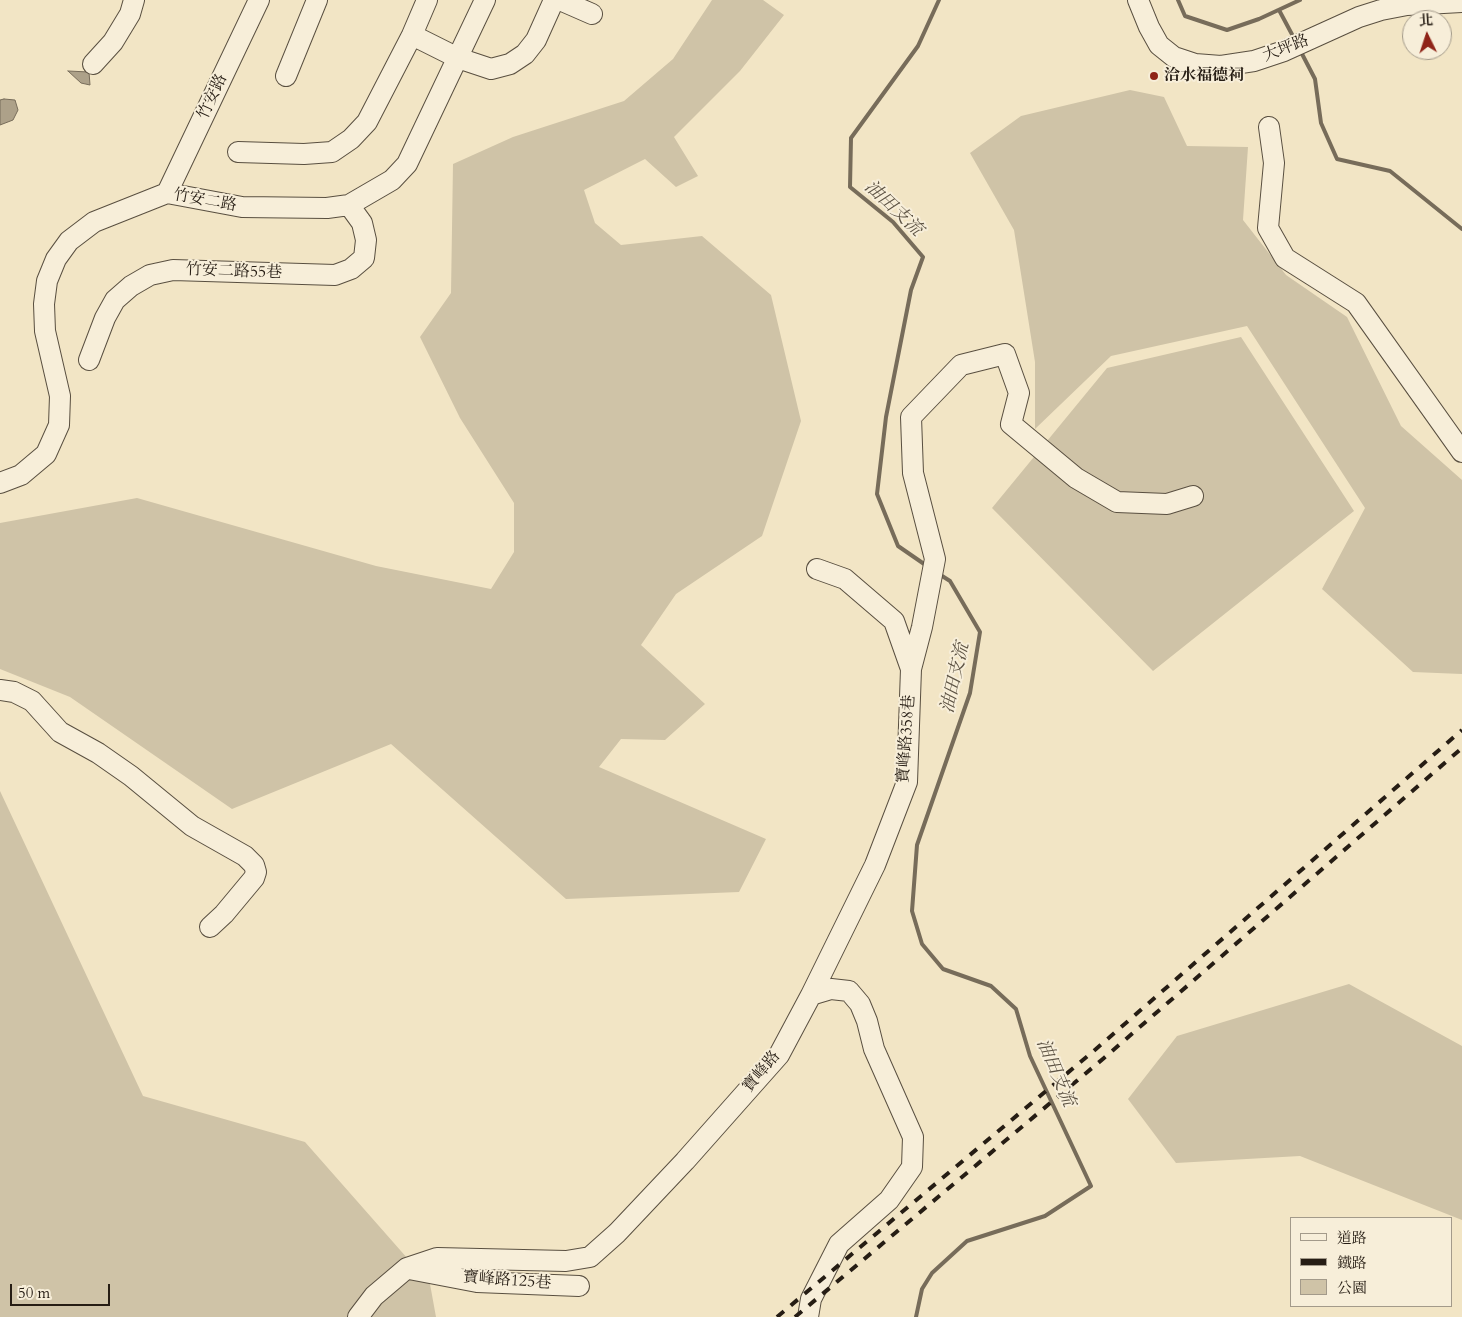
<!DOCTYPE html>
<html>
<head>
<meta charset="utf-8">
<style>
  body { margin:0 }
  #map { position:relative; width:1462px; height:1317px; overflow:hidden; background:#f2e5c5; font-family:Cardo,"Noto Serif TC",serif }
  canvas { display:block }
  .legend { position:absolute; left:1290px; top:1217px; width:162px; height:90px; box-sizing:border-box; background:#f7eed9; border:1px solid #a39a8a; margin:0; padding:6px 9px; list-style:none; font-size:15px; color:#261d14 }
  .legend li { display:flex; align-items:center; gap:10px; height:25px }
  .legend b { width:25px; border:1px solid #a39a8a }
  .north { position:absolute; left:1402px; top:10px; width:50px; height:50px; box-sizing:border-box; background:#f7eed9; border:1px solid #a39a8a; border-radius:50%; rotate:356deg; font-size:14px; font-weight:700; line-height:20px; text-align:center; color:#261d14 }
  .north::after { content:''; display:block; margin:auto; width:18px; height:22px; background:#8f2418; clip-path:polygon(50% 0,100% 100%,50% 72%,0 100%) }
  .scale { position:absolute; left:10px; top:1284px; width:100px; height:22px; box-sizing:border-box; border:2px solid #261d14; border-top:0; padding-left:6px; font-size:15px; line-height:18px; white-space:nowrap; color:#261d14; -webkit-text-stroke:4px #f7eed9; paint-order:stroke }
</style>
</head>
<body>
<div id="map">
<canvas width="1462" height="1317"></canvas>
<ul class="legend">
<li><b style="height:6px;background:#f7eed9"></b>道路</li>
<li><b style="height:6px;background:#261d14"></b>鐵路</li>
<li><b style="height:14px;background:#cfc3a7"></b>公園</li>
</ul>
<div class="north">北</div>
<div class="scale">50 m</div>
</div>
<script>
const g = document.querySelector('canvas').getContext('2d');
g.lineJoin = 'round';
function paint(path, color) { g.fillStyle = color; g.fill(path, 'evenodd'); }
const poly = rows => new Path2D(rows.map(r => 'M' + r).join(''));
function strokePath(path, color, width, dash) { g.strokeStyle = color; g.lineWidth = width; g.lineCap = dash ? 'butt' : 'round'; g.setLineDash(dash || []); g.stroke(path); }
function label(font, color, halo, rows, align = 'center') {
  g.font = font + ' Cardo,"Noto Serif TC",serif'; g.lineWidth = 4; g.setLineDash([]); g.textBaseline = 'middle'; g.strokeStyle = halo; g.fillStyle = color; for (const [text, x, y, turn = 0] of rows) {
    g.save(); g.translate(x, y); g.rotate((+turn || 0) * Math.PI / 180); g.textAlign = isNaN(turn) ? turn : align; if (halo) g.strokeText(text, 0, 0); g.fillText(text, 0, 0); g.restore();
  }
}
const green = poly([
  [712,0,763,0,784,15,740,71,674,137,698,176,676,187,645,159,584,190,595,223,621,245,702,236,771,295,801,421,762,536,676,594,641,645,705,704,665,740,621,739,599,767,766,839,739,892,566,899,391,744,232,809,70,697,0,669,0,523,137,498,376,566,491,589,514,552,514,503,460,418,420,337,451,293,453,164,513,137,624,101,673,59],
  [1130,90,1164,97,1187,146,1248,147,1243,220,1286,275,1347,317,1401,426,1462,480,1462,674,1413,672,1322,589,1365,508,1247,326,1111,356,1035,429,1035,362,1014,230,970,153,1021,116],
  [1241,337,1354,511,1153,671,992,508,1107,368],
  [0,791,143,1096,305,1142,430,1284,436,1317,0,1317],
  [1349,984,1462,1046,1462,1220,1300,1156,1176,1163,1128,1099,1177,1036]
]);
const water = poly([
  [68,71,89,72,90,85,81,83,68,71],
  [4,99,15,100,18,110,13,120,0,125,0,100,4,99]
]);
const stream = poly([
  [1178,0,1185,16,1227,30,1259,19,1300,0],
  [1279,10,1295,40],
  [1300,50,1315,79,1321,123,1337,159,1390,171,1462,229],
  [927,566,898,546,877,494,886,417,911,290,923,257,893,222,850,187,851,138,918,46,939,0],
  [916,1317,922,1289,932,1273,967,1241,1045,1216,1091,1186,1030,1056,1016,1009,991,986,943,969,922,944,912,911,917,845,970,693,980,632,950,581,939,574]
]);
const minor = poly([
  [560,0,592,14],
  [1138,0,1149,27,1159,45,1174,57,1195,64,1221,66,1254,61,1284,51,1359,17,1381,10,1407,5,1462,2],
  [412,35,458,58,491,69,510,64,525,54,536,40,554,0],
  [93,64,113,42,130,14,134,0],
  [286,76,317,0],
  [1269,127,1274,163,1268,228,1285,258,1356,303,1462,452],
  [238,152,304,154,332,152,351,139,367,122,412,35,427,0],
  [167,193,259,0],
  [89,360,105,318,115,300,131,286,150,275,173,270,335,275,351,269,364,258,366,240,362,223,349,205],
  [0,483,21,475,46,454,59,425,60,396,45,331,44,304,47,281,56,259,69,241,94,222,167,193,242,207,327,208,349,205,392,180,407,164,485,0],
  [911,669,922,627,935,559,913,473,911,417,961,365,1005,354,1019,393,1011,424,1076,478,1117,502,1167,504,1193,496],
  [0,690,14,692,32,701,60,732,98,753,131,776,192,826,245,856,254,865,256,872,254,878,224,914,210,927],
  [811,995,875,865,907,782,911,669,894,621,845,579,817,569],
  [409,1269,477,1282,579,1286],
  [358,1317,374,1296,407,1268,437,1258,566,1261,590,1257,617,1233,685,1161,779,1055,811,995,831,989,849,991,860,1004,867,1021,874,1049,913,1137,912,1167,889,1200,839,1244,811,1299,808,1317]
]);
const rail = poly([
  [777,1317,1096,1049,1462,730],
  [795,1317,1104,1058,1462,748]
]);
const markers = [
  [1154,76,5,"#8f2418"]
];
const streetNames = [
  ["大坪路",1286,49,-21],
  ["竹安路",213,97,-65],
  ["竹安二路",205,201,10],
  ["竹安二路55巷",234,272,2],
  ["寶峰路358巷",907,739,-86],
  ["寶峰路",762,1072,-50],
  ["寶峰路125巷",507,1281,4]
];
const poiNames = [
  ["洽水福德祠",1164,76]
];
const waterNames = [
  ["油田支流",893,209,43],
  ["油田支流",956,678,-77],
  ["油田支流",1055,1073,67]
];
paint(green, '#cfc3a7');
paint(water, '#ada189');
strokePath(water, '#776c5a', 1);
strokePath(stream, '#776c5a', 4);
strokePath(minor, '#594f40', 22);
strokePath(minor, '#f7eed9', 20);
strokePath(rail, '#261d14', 4, [9, 9]);
for (const [x, y, r, color] of markers) { const dot = new Path2D(); dot.arc(x, y, r, 0, 2 * Math.PI); g.fillStyle = color; g.fill(dot); strokePath(dot, '#f7eed9', 2); }
label('16px', '#261d14', '#f7eed9', streetNames);
label('bold 16px', '#261d14', '#f7eed9', poiNames, 'left');
label('italic 18px', '#5c5243', '#f7eed9', waterNames);
</script>
</body>
</html>
